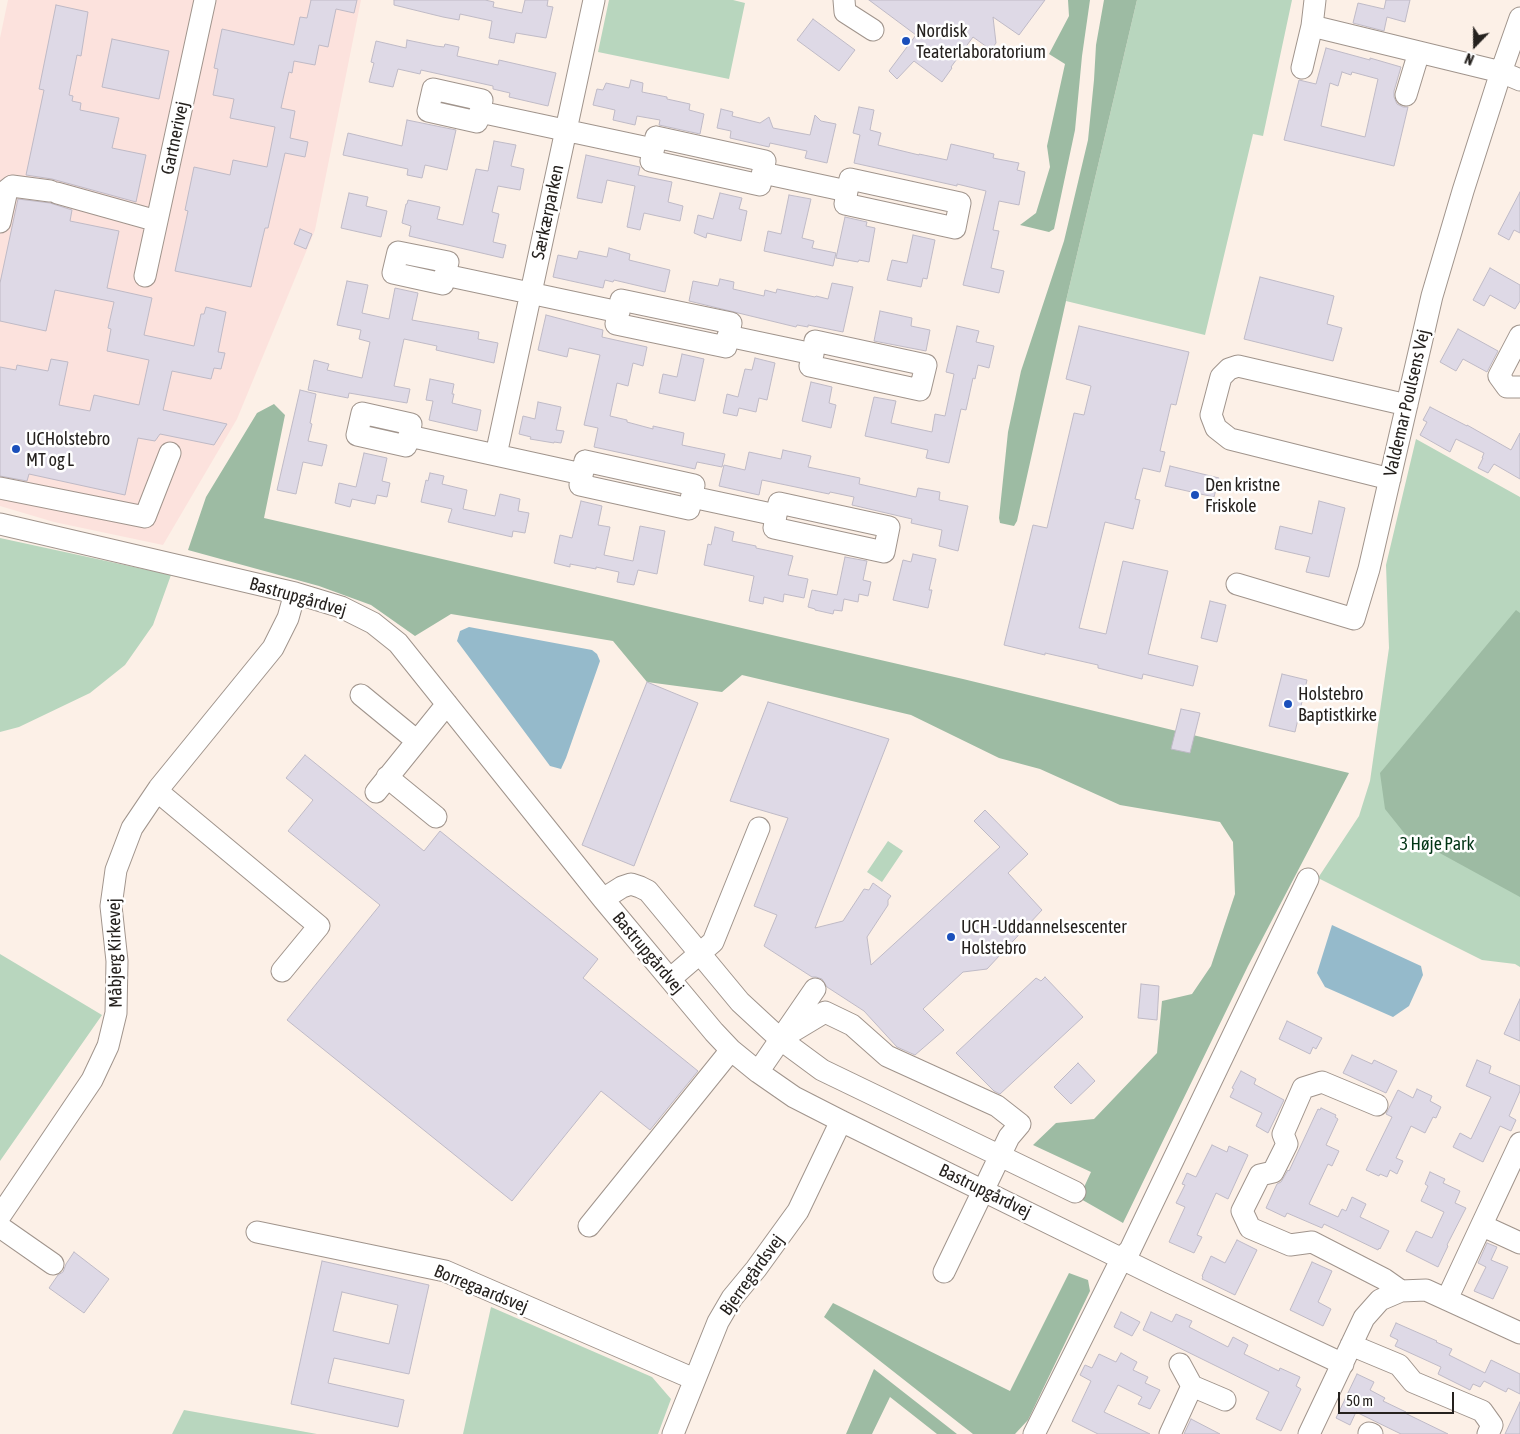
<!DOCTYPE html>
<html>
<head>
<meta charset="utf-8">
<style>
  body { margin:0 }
  #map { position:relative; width:1520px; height:1434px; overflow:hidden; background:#fcf0e7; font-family:"Asap Condensed",sans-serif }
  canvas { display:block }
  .north { position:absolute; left:1450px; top:20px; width:50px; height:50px; -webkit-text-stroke:4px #fff; paint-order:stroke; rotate:202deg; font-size:14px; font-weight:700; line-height:20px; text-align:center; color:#25211e }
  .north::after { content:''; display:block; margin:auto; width:18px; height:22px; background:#25211e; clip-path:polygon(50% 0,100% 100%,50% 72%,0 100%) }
  .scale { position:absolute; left:1338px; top:1392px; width:116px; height:22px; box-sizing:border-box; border:2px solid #25211e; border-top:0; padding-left:6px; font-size:15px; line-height:18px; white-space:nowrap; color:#25211e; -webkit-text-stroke:4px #fff; paint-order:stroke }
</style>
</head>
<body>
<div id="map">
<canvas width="1520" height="1434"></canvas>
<div class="north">N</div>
<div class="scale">50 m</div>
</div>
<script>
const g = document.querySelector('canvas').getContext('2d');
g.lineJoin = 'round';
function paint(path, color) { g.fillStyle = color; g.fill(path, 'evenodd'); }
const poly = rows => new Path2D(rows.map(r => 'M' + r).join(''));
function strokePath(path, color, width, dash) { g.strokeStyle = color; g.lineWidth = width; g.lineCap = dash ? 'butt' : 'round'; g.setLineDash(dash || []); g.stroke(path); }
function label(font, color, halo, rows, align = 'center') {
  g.font = font + ' "Asap Condensed",sans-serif'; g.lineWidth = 5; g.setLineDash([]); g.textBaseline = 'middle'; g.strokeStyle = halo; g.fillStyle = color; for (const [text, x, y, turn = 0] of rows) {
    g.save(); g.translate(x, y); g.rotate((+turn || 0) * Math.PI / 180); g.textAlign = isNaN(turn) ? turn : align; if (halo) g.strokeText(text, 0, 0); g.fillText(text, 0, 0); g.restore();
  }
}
const industrial = poly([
  [8,0,361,0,315,230,237,419,163,545,54,522,0,506,0,38]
]);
const green = poly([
  [609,0,733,0,745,3,729,79,598,52],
  [1137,0,1292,0,1263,136,1253,134,1205,335,1066,301],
  [1416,439,1520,497,1520,967,1515,964,1482,960,1318,878,1359,816,1370,781,1389,648,1386,565],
  [0,538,171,575,153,625,125,665,90,693,19,727,0,732],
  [888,841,903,851,882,882,867,872],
  [0,954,102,1015,0,1161],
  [491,1307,652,1377,671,1399,658,1434,463,1434],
  [184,1410,317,1434,172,1434]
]);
const forest = poly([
  [1068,0,1090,0,1082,56,1075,130,1054,229,1049,232,1020,225,1036,213,1050,167,1047,146,1065,64,1049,54,1069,16],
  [1104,0,1137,0,1066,301,1017,521,1014,526,1000,523,999,518,1008,432,1021,371,1064,241,1088,140,1094,80,1096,45],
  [274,404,285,415,264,518,963,679,1349,773,1248,966,1123,1223,1079,1198,1091,1172,1033,1145,1056,1123,1094,1119,1157,1053,1162,1001,1192,994,1211,966,1235,894,1233,842,1220,822,1120,805,1040,769,999,758,911,715,742,675,722,692,647,682,613,641,451,614,415,636,371,605,319,586,188,550,206,497,257,413],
  [1516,610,1520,613,1520,897,1405,834,1385,809,1380,773],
  [1069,1273,1088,1280,1090,1291,1028,1420,1015,1434,973,1434,824,1317,833,1303,1010,1391],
  [874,1369,957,1434,937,1434,890,1397,872,1434,846,1434]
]);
const water = poly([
  [469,627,592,650,597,654,600,661,566,758,561,769,550,766,457,641,460,631],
  [1332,925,1421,966,1423,975,1409,1006,1393,1017,1325,987,1317,973]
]);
const building = poly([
  [311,0,357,0,354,13,336,9,328,47,319,45,315,65,294,61,292,73,289,72,281,108,295,111,290,138,308,142,305,157,285,153,268,228,265,228,251,287,175,271,188,211,185,210,194,167,230,175,233,160,267,167,275,127,230,118,234,99,213,95,218,69,214,68,222,29,294,45,300,17,307,18,311,0],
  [394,0,485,0,494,2,493,7,522,13,525,0,548,0,547,6,553,7,546,38,516,33,514,43,489,38,492,21,460,14,459,20,443,17,394,5,394,0],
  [869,0,1045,0,1019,35,993,17,996,43,993,47,987,47,973,37,951,67,952,68,942,82,914,61,897,79,889,71,916,35,869,0],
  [1386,0,1410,0,1405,22,1387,17,1384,31,1353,23,1358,3,1384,9,1386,0],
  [56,5,88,12,81,56,77,55,69,95,73,96,72,101,81,103,80,110,119,118,112,148,146,155,136,202,52,179,26,175,44,90,39,89,56,5],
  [813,19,855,50,839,71,797,40,813,19],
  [112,39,169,51,159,99,102,87,112,39],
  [407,40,436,46,444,47,445,44,459,47,457,56,498,65,499,60,556,73,548,106,509,97,510,93,493,89,493,86,421,70,420,74,398,69,393,87,369,82,374,63,371,62,376,41,406,48,407,40],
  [1326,48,1370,60,1370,58,1401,67,1394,91,1394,97,1397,104,1403,107,1408,107,1394,166,1284,140,1299,80,1316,84,1326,48],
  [1342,72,1351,75,1352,72,1378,79,1365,137,1321,126,1330,83,1338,86,1342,72],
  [631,80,643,83,642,92,667,97,667,99,690,104,689,110,704,114,700,134,659,125,660,120,637,116,635,125,613,120,615,110,593,105,597,89,603,90,606,83,629,88,631,80],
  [859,107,874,110,870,130,881,133,878,145,919,155,919,154,947,160,951,144,994,154,993,158,1019,163,1017,170,1025,172,1019,205,999,201,993,230,999,231,991,268,1004,271,999,293,963,285,986,191,957,184,957,186,854,163,860,135,853,133,859,107],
  [721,109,733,112,732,116,760,123,769,117,773,128,810,135,815,115,821,121,836,124,827,163,805,158,807,151,770,143,769,147,730,138,731,131,717,128,721,109],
  [407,120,456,130,447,170,425,165,422,178,407,175,408,169,343,155,348,133,402,146,407,120],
  [494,141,516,145,511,166,524,169,520,190,498,186,492,212,499,214,493,242,506,245,503,258,409,236,411,226,402,223,406,204,407,204,408,200,440,207,437,219,463,225,476,169,488,171,494,141],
  [586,155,640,167,638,175,672,182,668,202,683,206,680,221,644,213,640,230,627,227,635,186,607,180,602,203,577,198,586,155],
  [1520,192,1520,233,1514,230,1509,240,1498,234,1520,192],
  [349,193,368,197,366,206,387,211,381,237,341,228,349,193],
  [720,193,742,198,739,209,747,211,741,241,707,233,706,238,694,233,698,215,713,219,720,193],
  [789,195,811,199,802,238,814,241,812,248,836,253,833,266,764,251,768,231,781,234,789,195],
  [18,199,50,203,72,210,70,221,119,231,107,288,152,298,144,335,194,346,201,314,204,314,206,307,226,312,218,352,225,353,221,369,214,368,211,379,172,371,163,410,227,424,214,445,160,434,155,441,138,438,125,495,29,474,27,481,0,476,0,367,16,370,17,365,48,371,51,359,68,362,59,405,90,411,94,395,139,405,149,360,107,351,111,329,108,328,114,302,55,290,46,331,0,321,0,283,18,199],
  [845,217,867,222,866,226,875,228,869,262,859,260,858,262,836,258,845,217],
  [300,229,312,234,306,249,294,244,300,229],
  [913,235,935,240,927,279,923,278,921,287,887,280,892,260,907,263,913,235],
  [609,248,630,254,629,260,670,270,665,292,614,280,613,282,605,280,603,288,553,277,558,255,577,259,579,251,607,257,609,248],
  [1490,268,1520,285,1520,301,1515,309,1490,295,1484,306,1473,300,1490,268],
  [1260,277,1334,296,1327,324,1342,328,1333,361,1244,339,1260,277],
  [720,279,734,282,733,289,764,296,765,290,776,293,777,289,815,297,816,296,828,299,832,283,853,287,843,332,808,325,808,327,797,325,796,327,689,301,693,281,718,286,720,279],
  [347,281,368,285,362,313,389,319,395,288,418,293,412,320,479,332,478,339,498,343,494,363,436,350,437,346,404,339,394,386,410,389,407,403,349,393,348,398,308,390,314,360,329,364,327,370,362,378,370,342,359,339,361,330,337,325,347,281],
  [880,311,912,318,911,326,930,330,926,351,874,341,880,311],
  [546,315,603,330,602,337,647,347,643,366,633,363,628,386,617,383,610,416,627,420,627,422,653,429,653,426,684,433,682,445,725,454,722,467,697,462,695,469,594,447,598,428,584,425,600,355,569,348,567,357,538,350,546,315],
  [957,326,979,331,976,342,994,346,989,368,978,365,975,379,973,378,966,410,961,409,949,463,926,458,928,450,865,436,874,397,896,401,891,423,932,432,935,414,945,416,954,374,946,372,957,326],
  [1079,326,1189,352,1176,405,1171,404,1160,451,1165,452,1160,472,1143,468,1135,499,1140,500,1133,529,1105,522,1079,628,1106,634,1123,561,1168,571,1148,654,1198,666,1193,686,1143,674,1142,679,1098,668,1098,665,1045,653,1045,655,1004,645,1033,525,1047,528,1074,413,1084,415,1091,386,1066,379,1079,326],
  [1458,329,1498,351,1487,372,1463,359,1456,371,1440,362,1458,329],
  [682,354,704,359,695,401,659,393,663,374,677,377,682,354],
  [755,358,775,363,767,400,759,398,756,412,739,408,737,416,723,413,727,394,738,397,745,369,752,370,755,358],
  [430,379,454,384,452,394,454,394,452,403,481,410,477,431,429,420,433,401,426,400,430,379],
  [811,382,832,387,829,403,836,405,831,428,802,421,811,382],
  [300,390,316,394,310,423,312,424,308,441,327,445,322,466,303,462,296,494,277,490,300,390],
  [538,402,561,407,556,430,564,431,561,443,554,442,554,443,530,439,531,437,519,434,523,416,535,419,538,402],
  [1430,407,1467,426,1467,425,1511,450,1520,433,1520,479,1494,464,1488,473,1478,468,1483,458,1482,458,1484,453,1456,439,1450,452,1420,435,1427,422,1423,420,1430,407],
  [783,450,811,456,808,467,860,478,859,484,916,497,918,488,940,492,939,500,968,506,958,551,939,546,942,530,911,523,912,519,852,505,854,497,830,492,829,494,762,480,759,495,719,486,724,465,745,470,749,452,781,459,783,450],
  [364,453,387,458,382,481,390,483,387,497,377,495,375,504,352,499,350,507,335,503,339,483,356,487,364,453],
  [1170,466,1219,478,1214,497,1165,486,1170,466],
  [430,473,444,476,442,484,467,490,463,509,495,516,500,494,520,499,518,511,529,513,525,533,513,531,512,537,448,522,452,509,421,502,426,480,428,481,430,473],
  [581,501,602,506,598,525,610,527,604,555,633,561,640,526,665,531,657,574,638,570,634,585,617,582,619,572,596,567,596,569,570,564,570,567,554,563,560,535,572,538,581,501],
  [1319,501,1345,508,1329,577,1306,572,1310,557,1275,549,1280,526,1312,534,1319,501],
  [715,527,734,532,732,541,756,546,756,548,793,556,788,575,808,579,804,598,784,594,783,602,764,597,763,604,749,601,754,576,704,565,708,544,711,545,715,527],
  [913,554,936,559,929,590,932,590,928,608,893,600,903,560,911,562,913,554],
  [845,557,867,561,863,580,871,582,868,596,859,594,858,602,844,599,842,611,834,610,833,614,815,610,815,609,808,607,812,590,837,595,845,557],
  [1210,601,1226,605,1217,642,1201,638,1210,601],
  [1282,674,1307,680,1295,732,1269,726,1282,674],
  [647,682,698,703,634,866,582,845,647,682],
  [768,702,889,739,815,928,843,921,864,889,869,890,873,883,891,896,888,900,888,905,867,937,871,965,1000,847,974,821,985,810,1028,854,1008,873,1042,910,987,969,963,972,923,1009,944,1030,915,1055,897,1047,864,1011,827,987,822,979,816,977,812,977,764,946,777,915,754,906,788,818,730,801,768,702],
  [1181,709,1200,713,1190,753,1171,749,1181,709],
  [305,755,424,851,440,831,598,959,583,978,698,1071,650,1130,601,1091,512,1201,287,1020,380,905,288,831,313,800,286,778,305,755],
  [1045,977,1083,1017,1000,1094,994,1091,956,1053,1036,978,1041,981,1045,977],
  [1141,984,1159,986,1157,1020,1138,1018,1141,984],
  [1520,999,1520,1041,1504,1034,1520,999],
  [1287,1021,1322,1038,1316,1049,1313,1047,1310,1054,1279,1039,1287,1021],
  [1352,1055,1372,1064,1374,1060,1397,1071,1386,1093,1343,1073,1352,1055],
  [1477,1060,1491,1066,1489,1073,1520,1086,1520,1091,1509,1116,1516,1120,1511,1131,1500,1126,1483,1162,1453,1147,1460,1133,1471,1139,1491,1097,1466,1086,1477,1060],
  [1078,1063,1095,1081,1071,1104,1054,1087,1078,1063],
  [1241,1071,1256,1079,1254,1084,1284,1100,1268,1133,1256,1126,1262,1113,1230,1097,1234,1089,1232,1088,1241,1071],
  [1417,1089,1432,1096,1430,1101,1441,1107,1436,1118,1433,1117,1425,1133,1411,1126,1396,1158,1403,1161,1397,1174,1390,1170,1387,1177,1380,1174,1379,1176,1366,1170,1392,1117,1386,1114,1398,1090,1413,1098,1417,1089],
  [1321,1108,1336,1115,1335,1117,1338,1119,1326,1145,1339,1151,1332,1166,1328,1164,1309,1204,1338,1217,1342,1209,1346,1211,1352,1197,1366,1204,1360,1217,1389,1231,1380,1249,1379,1248,1378,1250,1324,1224,1322,1228,1287,1213,1285,1217,1266,1208,1277,1184,1281,1182,1288,1170,1289,1171,1318,1109,1320,1110,1321,1108],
  [1212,1145,1227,1152,1229,1146,1248,1155,1228,1199,1216,1193,1197,1235,1202,1237,1194,1253,1169,1242,1185,1207,1176,1203,1185,1185,1182,1184,1187,1173,1196,1177,1212,1145],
  [1430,1172,1445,1179,1443,1183,1460,1191,1455,1203,1466,1208,1447,1245,1448,1246,1438,1267,1406,1251,1416,1231,1432,1238,1444,1212,1421,1201,1428,1186,1425,1184,1430,1172],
  [1237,1240,1257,1250,1235,1295,1202,1279,1203,1277,1202,1276,1211,1256,1225,1263,1237,1240],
  [1487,1243,1497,1247,1491,1260,1508,1267,1493,1299,1474,1291,1486,1267,1478,1263,1487,1243],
  [74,1252,109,1279,84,1313,49,1288,58,1275,63,1272,66,1264,74,1252],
  [322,1261,429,1285,409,1374,334,1358,328,1383,404,1400,398,1427,291,1404,322,1261],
  [342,1292,398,1305,389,1344,333,1331,342,1292],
  [1312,1262,1332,1271,1318,1302,1331,1309,1323,1326,1290,1310,1312,1262],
  [1121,1312,1140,1322,1132,1336,1114,1327,1121,1312],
  [1151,1312,1172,1322,1176,1314,1192,1321,1189,1327,1228,1347,1233,1337,1248,1345,1244,1354,1279,1371,1280,1368,1300,1377,1296,1386,1301,1389,1281,1431,1256,1419,1269,1392,1143,1330,1151,1312],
  [1396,1323,1437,1341,1436,1342,1452,1349,1449,1355,1485,1373,1491,1360,1520,1374,1520,1394,1508,1388,1506,1392,1484,1381,1480,1387,1473,1384,1470,1390,1438,1374,1441,1367,1395,1346,1398,1340,1390,1336,1396,1323],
  [1121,1353,1137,1362,1133,1370,1148,1377,1145,1383,1160,1390,1150,1409,1138,1404,1142,1397,1118,1385,1104,1412,1150,1434,1098,1434,1072,1421,1091,1381,1080,1375,1085,1365,1092,1368,1099,1354,1116,1362,1121,1353],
  [1357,1374,1374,1382,1370,1390,1385,1398,1383,1401,1406,1412,1405,1413,1413,1417,1448,1434,1401,1434,1356,1412,1350,1425,1336,1418,1357,1374],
  [1520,1402,1520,1434,1505,1434,1520,1402],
  [1191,1419,1220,1434,1184,1434,1191,1419]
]);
const minor = poly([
  [844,0,845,12,873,30],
  [1312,26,1501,72,1520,80],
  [1302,68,1312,26,1315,0],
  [1406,95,1419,52],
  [480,112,477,122,428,111,433,89,482,100,480,112,653,149],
  [656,137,765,161,760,185,651,161,656,137],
  [763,173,847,191,845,204,955,228,960,203,850,179,847,191],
  [57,193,157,221],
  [0,222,7,190,12,186,50,191],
  [445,275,443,284,393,273,398,252,448,262,445,275,619,312],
  [145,276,205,0],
  [621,300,731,323,726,347,616,324,621,300],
  [728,336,813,354,810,366,920,390,926,365,815,341,813,354],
  [1520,336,1499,376,1507,387,1520,387],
  [409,436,406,446,357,435,362,413,411,424,409,436,582,474],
  [496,455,594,0],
  [585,461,694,485,689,509,580,485,585,461],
  [1390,479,1230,439,1216,428,1211,415,1221,377,1229,369,1238,366,1407,405],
  [0,488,145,517,170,453],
  [692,497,776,515,774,528,884,552,889,527,779,503,776,515],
  [0,524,295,593,341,607,373,623,398,643,603,899,714,1032,731,1050,758,1072,794,1097,841,1121,1169,1282,1343,1364],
  [1237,584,1354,619,1369,569,1432,296,1463,191,1501,72,1520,18],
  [361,695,417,741],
  [387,777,436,817],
  [157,791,319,926,282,971],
  [376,792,447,704],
  [603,899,622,887,631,884,640,887,648,891,740,1002,780,1039,822,1070,1075,1192],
  [670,979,713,942,759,828],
  [780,1039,825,1012,852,1025,887,1056,997,1106,1020,1124,1009,1137,944,1272],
  [758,1072,815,989],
  [1377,1105,1322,1082,1303,1088,1283,1134,1287,1144,1273,1172,1260,1175,1242,1211,1250,1228,1290,1245,1312,1242,1384,1279,1401,1291],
  [0,1216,92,1080,108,1046,116,1013,117,961,111,906,116,870,132,828,159,788,273,648,288,618,295,593],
  [589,1226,731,1050],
  [1483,1226,1520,1243],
  [0,1227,53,1264],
  [257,1232,445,1271,694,1379],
  [1447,1299,1520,1143],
  [1351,1345,1399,1365,1413,1382,1482,1411,1492,1425,1488,1434],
  [1180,1364,1192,1386],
  [1369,1433,1372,1434],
  [673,1434,718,1322,732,1298,756,1269,798,1211,841,1121],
  [1034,1434,1122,1258,1130,1250,1308,879],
  [1170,1434,1192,1386,1225,1400],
  [1309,1434,1364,1318,1380,1300,1401,1291,1426,1290,1520,1333]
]);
const markers = [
  [906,41,5,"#1a4fbb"],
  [16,449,5,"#1a4fbb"],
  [1195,495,5,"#1a4fbb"],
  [1288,704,5,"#1a4fbb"],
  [951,937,5,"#1a4fbb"]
];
const poiNames = [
  ["Nordisk",916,31],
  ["Teaterlaboratorium",916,52],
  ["UCHolstebro",26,439],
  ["MT og L",26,460],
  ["Den kristne",1205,485],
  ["Friskole",1205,506],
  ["Holstebro",1298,694],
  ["Baptistkirke",1298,715],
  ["UCH -Uddannelsescenter",961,927],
  ["Holstebro",961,948]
];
const streetNames = [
  ["Gartnerivej",175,138,-78],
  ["Særkærparken",548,212,-78],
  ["Valdemar Poulsens Vej",1407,403,-77],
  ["Bastrupgårdvej",298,597,16],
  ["Måbjerg Kirkevej",115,953,-91],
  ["Bastrupgårdvej",648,953,50],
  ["Bastrupgårdvej",985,1191,26],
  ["Bjerregårdsvej",752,1275,-54],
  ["Borregaardsvej",481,1289,22]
];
const parkNames = [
  ["3 Høje Park",1437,844]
];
paint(industrial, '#fce2dd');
paint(green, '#b8d6be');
paint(forest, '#9dbba3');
paint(water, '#95bacb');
paint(building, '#ded9e6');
strokePath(building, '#bfbac6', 1);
strokePath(minor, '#a0948c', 23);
strokePath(minor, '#fff', 21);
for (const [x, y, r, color] of markers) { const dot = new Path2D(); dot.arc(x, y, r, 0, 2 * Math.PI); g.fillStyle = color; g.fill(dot); strokePath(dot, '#fff', 2); }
label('18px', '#25211e', '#fff', poiNames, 'left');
label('18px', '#25211e', '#fff', streetNames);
label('18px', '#003414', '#fff', parkNames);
</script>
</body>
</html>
